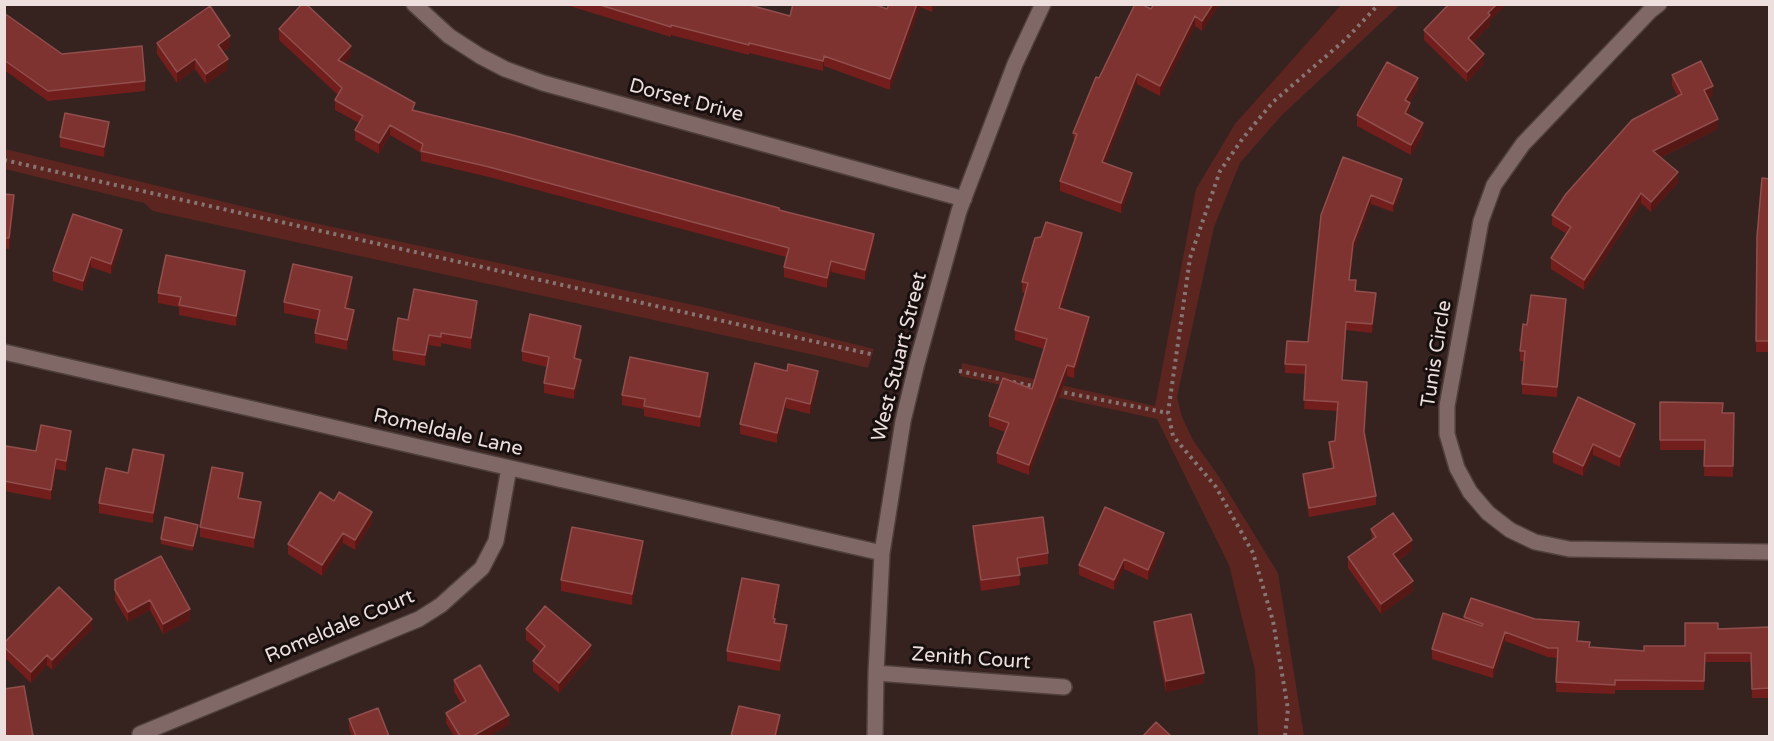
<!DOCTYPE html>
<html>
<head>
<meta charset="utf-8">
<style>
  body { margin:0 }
  #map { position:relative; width:1774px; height:741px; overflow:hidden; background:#362320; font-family:"Varela Round",sans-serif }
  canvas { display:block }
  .frame { position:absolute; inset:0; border:6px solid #ecdfdd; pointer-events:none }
</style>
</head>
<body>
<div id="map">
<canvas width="1774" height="741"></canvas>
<div class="frame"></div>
</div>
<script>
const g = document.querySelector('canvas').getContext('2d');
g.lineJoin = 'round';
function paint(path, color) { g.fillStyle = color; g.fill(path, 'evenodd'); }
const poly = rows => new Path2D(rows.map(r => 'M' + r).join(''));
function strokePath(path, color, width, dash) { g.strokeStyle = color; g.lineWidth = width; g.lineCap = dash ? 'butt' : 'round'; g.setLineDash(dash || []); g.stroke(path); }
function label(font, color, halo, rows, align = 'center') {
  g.font = font + ' "Varela Round",sans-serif'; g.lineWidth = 6; g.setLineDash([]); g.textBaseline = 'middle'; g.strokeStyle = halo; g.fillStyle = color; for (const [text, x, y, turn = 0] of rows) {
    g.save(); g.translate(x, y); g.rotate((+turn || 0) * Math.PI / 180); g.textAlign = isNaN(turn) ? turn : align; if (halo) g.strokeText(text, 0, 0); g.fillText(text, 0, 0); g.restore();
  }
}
const green = poly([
  [1341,5,1400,5,1281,116,1240,163,1214,227,1177,397,1182,417,1193,440,1219,477,1278,573,1304,736,1258,736,1255,670,1229,565,1157,419,960,376,962,363,1155,406,1196,189,1235,124],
  [5,149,291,218,707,308,874,349,868,368,819,356,153,211,144,203,5,169]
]);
const path = poly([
  [4,160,875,355],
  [959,371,1005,380],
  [1013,382,1038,387],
  [1057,391,1168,413],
  [1285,736,1288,709,1273,621,1253,553,1216,487,1173,436,1168,413,1190,258,1220,171,1243,138,1273,102,1346,39,1379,4]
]);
const minor = poly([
  [414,4,449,36,480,56,505,69,543,83,964,199],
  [1659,4,1650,11,1523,144,1494,185,1481,221,1447,406,1447,434,1457,468,1470,492,1488,513,1510,530,1535,542,1569,549,1770,552],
  [4,352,882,553],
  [876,673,1064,687],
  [140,734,419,619,441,605,482,568,496,541,509,468],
  [875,736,876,673,882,553,903,421,917,363,959,211,1015,64,1043,4]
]);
const wall = poly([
  [563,4,746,4,790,16,887,9,889,4,936,4,932,12,920,7,890,90,824,66,823,71,749,53,749,55,671,35,671,37],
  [1220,4,1202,31,1195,26,1160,96,1137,84,1105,163,1132,183,1121,213,1060,191,1060,181,1074,143,1073,133,1099,78,1151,9],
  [4,13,62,54,145,81,145,91,48,101,4,70],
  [1490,21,1490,25,1473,43,1484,64,1467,82,1424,40,1424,30],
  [279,29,351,56,344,63,415,111,779,211,874,244,865,280,831,272,827,288,784,277,784,267,786,257,489,177,421,161,421,153,390,135,379,154,355,140,355,130,359,123,335,110,335,100,338,95,279,40],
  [157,43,230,47,223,52,228,69,206,84,195,69,177,83,157,54],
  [1672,75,1713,96,1708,98,1718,129,1660,158,1678,183,1651,212,1641,203,1584,290,1551,269,1551,258,1567,234,1552,225,1552,215,1678,97,1672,85],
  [1418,88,1410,102,1410,113,1409,115,1423,134,1411,155,1357,126,1357,115],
  [109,132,104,157,60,147,60,137],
  [1343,157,1402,188,1393,212,1371,204,1353,252,1350,280,1356,291,1376,302,1372,333,1346,330,1342,380,1367,391,1364,435,1376,496,1376,505,1309,517,1303,482,1303,474,1332,468,1329,451,1329,442,1335,441,1337,411,1304,409,1306,374,1285,373,1285,364,1308,342],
  [1770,179,1770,352,1756,352,1757,237],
  [4,194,14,205,9,249,4,248],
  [122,241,111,274,91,267,83,291,53,281,53,271],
  [1082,243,1061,309,1089,327,1074,378,1067,376,1029,475,997,463,997,453,1005,432,989,426,989,416,1032,389,1044,349,1015,340,1015,330,1025,293,1022,292,1022,282],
  [245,281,236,326,179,315,179,307,158,303,158,293],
  [352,287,348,309,354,320,347,350,315,343,315,333,318,320,284,313,284,302],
  [1566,309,1557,397,1522,394,1522,384,1524,361,1520,361,1520,351,1527,325],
  [477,311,471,349,441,343,441,347,429,345,425,366,393,360,393,350,408,320],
  [581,336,576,358,581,370,574,399,544,393,544,383,547,367,522,361,522,351],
  [755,363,818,382,810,414,786,408,777,443,740,434,740,424],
  [708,383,700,427,644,416,644,409,622,405,622,395],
  [1660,402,1723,413,1734,413,1733,477,1704,476,1705,450,1660,450],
  [1635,434,1620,467,1593,455,1583,476,1553,463,1553,452],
  [71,441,66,471,56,469,51,500,4,491,4,455,36,451],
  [164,465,153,523,99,513,99,503,128,473],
  [243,484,240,498,261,513,254,548,200,537,200,527],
  [334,501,372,523,355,550,343,543,322,576,288,554,288,544],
  [973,526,1048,553,1048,564,1019,568,1020,585,981,591,973,537],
  [1371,529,1412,550,1398,561,1413,591,1381,614,1348,568,1348,557,1372,540],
  [198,530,193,551,161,544,161,539],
  [1164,544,1148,580,1124,569,1114,590,1079,575,1079,565],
  [643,551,632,605,561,591,561,580],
  [115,580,190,620,163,634,150,610,128,622,115,600],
  [779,595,775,618,775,623,787,635,780,671,727,661,727,651],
  [1464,617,1578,641,1590,647,1644,651,1685,646,1718,629,1770,627,1770,698,1752,698,1751,662,1705,662,1704,690,1615,690,1615,694,1556,692,1557,658,1548,657,1505,641,1493,678,1432,659,1432,649,1464,620],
  [1154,622,1204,683,1166,692,1154,632],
  [92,629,52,670,47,665,31,683,4,657,4,643],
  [526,629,591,655,559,693,533,671,533,661,540,652,526,640],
  [454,680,509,725,490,736,454,736,446,723,446,713,461,703,454,691],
  [349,719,389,736,352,736,349,729]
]);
const shadedWall = poly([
  [917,4,920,4,920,7,890,90,890,79],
  [932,4,936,4,932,12],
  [1213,4,1220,4,1202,31,1202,21],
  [1497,4,1507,4,1490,21,1490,25,1468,48,1468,38],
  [1195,16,1195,26,1160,96,1160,86],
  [230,36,230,47,218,55,218,45],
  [351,46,351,56,338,70,338,60],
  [1484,54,1484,64,1467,82,1467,72],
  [824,56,824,66,823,71,823,61],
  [195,59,195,69,177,83,177,72],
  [228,59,228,69,206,84,206,74],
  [1137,74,1137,84,1102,172,1102,162],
  [1418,78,1418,88,1405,110,1405,100],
  [1713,86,1713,96,1704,100,1704,90],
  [1410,103,1410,113,1405,123,1405,113],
  [1718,119,1718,129,1653,161,1653,151],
  [109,122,109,132,104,157,104,147],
  [1423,123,1423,134,1411,155,1411,145],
  [390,125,390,135,379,154,379,143],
  [1678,172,1678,183,1651,212,1651,202],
  [1132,173,1132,183,1121,213,1121,203],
  [1402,179,1402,188,1393,212,1393,204],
  [1641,193,1641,203,1584,290,1584,280],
  [14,195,14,205,9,249,9,238],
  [1371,195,1371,204,1353,252,1349,289,1349,280,1353,243],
  [122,230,122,241,111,274,111,264],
  [1082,233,1082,243,1059,318,1059,308],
  [874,234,874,244,865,280,865,270],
  [91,257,91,267,83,291,83,281],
  [831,261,831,272,827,288,827,278],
  [245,271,245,281,236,326,236,316],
  [352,277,352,287,345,318,345,308],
  [1376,293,1376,302,1372,333,1372,324],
  [1566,299,1566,309,1557,397,1557,387],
  [477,301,477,311,471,349,471,338],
  [354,310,354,320,347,350,347,340],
  [1089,317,1089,327,1074,378,1074,367],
  [581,326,581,336,574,368,574,358],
  [429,335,429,345,425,366,425,355],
  [581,360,581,370,574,399,574,389],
  [1067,365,1067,376,1029,475,1029,465],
  [818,371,818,382,810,414,810,404],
  [708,373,708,383,700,427,700,417],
  [786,398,786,408,777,443,777,433],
  [1635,424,1635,434,1620,467,1620,457],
  [71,431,71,441,66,471,66,461],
  [1593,444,1593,455,1583,476,1583,466],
  [164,455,164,465,153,523,153,513],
  [56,459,56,469,51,500,51,490],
  [243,473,243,484,238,508,238,498],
  [261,502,261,513,254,548,254,538],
  [372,512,372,523,355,550,355,540],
  [198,525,198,530,193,551,193,546],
  [343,533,343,543,322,576,322,565],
  [1164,533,1164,544,1148,580,1148,570],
  [1412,540,1412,550,1393,564,1393,554],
  [643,541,643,551,632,605,632,594],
  [1124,559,1124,569,1114,590,1114,580],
  [1413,581,1413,591,1381,614,1381,604],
  [779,585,779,595,773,628,773,618],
  [150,600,150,610,128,622,128,612],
  [190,609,190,620,163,634,163,624],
  [92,619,92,629,52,670,52,660],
  [787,625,787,635,780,671,780,661],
  [1505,632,1505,641,1493,678,1493,668],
  [591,645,591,655,559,693,559,683],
  [47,655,47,665,31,683,31,672],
  [1204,673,1204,683,1166,692,1166,681],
  [509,715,509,725,490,736,473,736],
  [780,715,780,725,777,736,775,736]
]);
const building = poly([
  [302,4,306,4,351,46,338,60,415,103,412,110,513,135,779,208,779,210,874,234,865,270,831,261,827,278,784,267,789,248,489,167,421,151,423,144,390,125,379,143,355,130,363,116,335,100,342,88,279,29,302,4],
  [597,4,746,4,790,16,793,4,874,4,887,9,889,4,917,4,890,79,824,56,823,61,749,43,749,45,671,25,671,27,597,4],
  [1135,4,1141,4,1151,9,1154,4,1213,4,1202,21,1195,16,1160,86,1137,74,1102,162,1132,173,1121,203,1060,181,1077,134,1073,133,1096,77,1099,78,1135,4],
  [1449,4,1497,4,1488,13,1490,15,1468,38,1484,54,1467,72,1424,30,1449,4],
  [210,6,230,36,218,45,228,59,206,74,195,59,177,72,157,43,210,6],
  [4,13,62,54,142,46,145,81,48,91,4,60,4,13],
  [1701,61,1713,86,1704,90,1718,119,1653,151,1678,172,1651,202,1641,193,1584,280,1551,258,1571,227,1552,215,1566,194,1632,120,1682,94,1672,75,1701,61],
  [1387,62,1418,78,1405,100,1410,103,1405,113,1423,123,1411,145,1357,115,1387,62],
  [65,113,109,122,104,147,60,137,65,113],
  [1343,157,1402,179,1393,204,1371,195,1353,243,1349,280,1356,280,1355,291,1376,293,1372,324,1346,322,1342,380,1367,382,1364,432,1376,496,1309,508,1303,474,1334,468,1329,442,1335,441,1338,402,1304,400,1306,365,1285,364,1287,341,1308,342,1321,215,1343,157],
  [1762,178,1770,179,1770,341,1756,341,1757,237,1762,178],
  [4,194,14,195,9,238,4,238,4,194],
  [73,214,122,230,111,264,91,257,83,281,53,271,73,214],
  [1046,222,1082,233,1059,308,1089,317,1074,367,1067,365,1029,465,997,453,1009,423,989,416,1003,378,1032,389,1047,339,1015,330,1028,283,1022,282,1035,238,1041,237,1046,222],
  [166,255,245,271,236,316,179,305,181,297,158,293,166,255],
  [293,264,352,277,345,308,354,310,347,340,315,333,320,310,284,302,293,264],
  [414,289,477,301,471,338,441,333,441,337,429,335,425,355,393,350,398,318,408,320,414,289],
  [1531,295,1566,299,1557,387,1522,384,1525,351,1520,351,1523,324,1527,325,1531,295],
  [530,314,581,326,574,358,581,360,574,389,544,383,549,357,522,351,530,314],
  [630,357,708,373,700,417,644,406,645,399,622,395,630,357],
  [755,363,787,371,788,364,818,371,810,404,786,398,777,433,740,424,755,363],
  [1578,397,1635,424,1620,457,1593,444,1583,466,1553,452,1578,397],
  [1660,402,1723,403,1722,413,1734,413,1733,466,1704,466,1705,440,1660,440,1660,402],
  [41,425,71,431,66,461,56,459,51,490,4,481,4,455,6,446,36,451,41,425],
  [133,449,164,455,153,513,99,503,106,468,128,473,133,449],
  [212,467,243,473,238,498,261,502,254,538,200,527,212,467],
  [320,492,334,501,339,492,372,512,355,540,343,533,322,565,288,544,320,492],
  [1105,507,1164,533,1148,570,1124,559,1114,580,1079,565,1105,507],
  [1393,513,1412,540,1393,554,1413,581,1381,604,1348,557,1376,537,1371,529,1393,513],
  [165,517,198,525,193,546,161,539,165,517],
  [1043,517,1048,553,1017,558,1020,575,981,580,973,526,1043,517],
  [572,527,643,541,632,594,561,580,572,527],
  [161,556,190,609,163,624,150,600,128,612,115,590,115,580,161,556],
  [742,578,779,585,773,618,775,619,774,623,787,625,780,661,727,651,742,578],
  [59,587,92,619,52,660,47,655,31,672,4,647,4,643,59,587],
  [1471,598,1535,619,1579,622,1577,641,1590,642,1589,647,1644,651,1644,646,1685,646,1685,623,1718,623,1718,629,1770,627,1770,688,1752,689,1751,653,1705,653,1704,681,1615,680,1615,685,1556,682,1558,648,1548,648,1505,632,1493,668,1432,649,1443,613,1482,626,1483,624,1464,617,1471,598],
  [545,606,591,645,559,683,533,661,545,646,526,629,545,606],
  [1191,614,1204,673,1166,681,1154,622,1191,614],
  [480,665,509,715,473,736,460,736,446,713,466,701,454,680,480,665],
  [24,686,33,736,4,736,4,689,24,686],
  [739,706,780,715,775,736,731,736,739,706],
  [378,708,389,736,356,736,349,719,378,708],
  [1156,722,1171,736,1143,736,1156,722]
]);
const streetNames = [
  ["Dorset Drive",686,101,15],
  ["Tunis Circle",1437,354,-81],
  ["West Stuart Street",900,357,-76],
  ["Romeldale Lane",448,433,13],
  ["Romeldale Court",340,627,-23],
  ["Zenith Court",971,659,4]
];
paint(green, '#5c2520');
strokePath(minor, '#4f3f3d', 18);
strokePath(path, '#867573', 4, [3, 4.5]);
strokePath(minor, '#7f6865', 15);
paint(wall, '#721e1c');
paint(shadedWall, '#551815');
paint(building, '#7f3331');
strokePath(building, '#904e4c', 1.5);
label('20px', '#ecdfdd', '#170f0e', streetNames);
</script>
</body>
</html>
